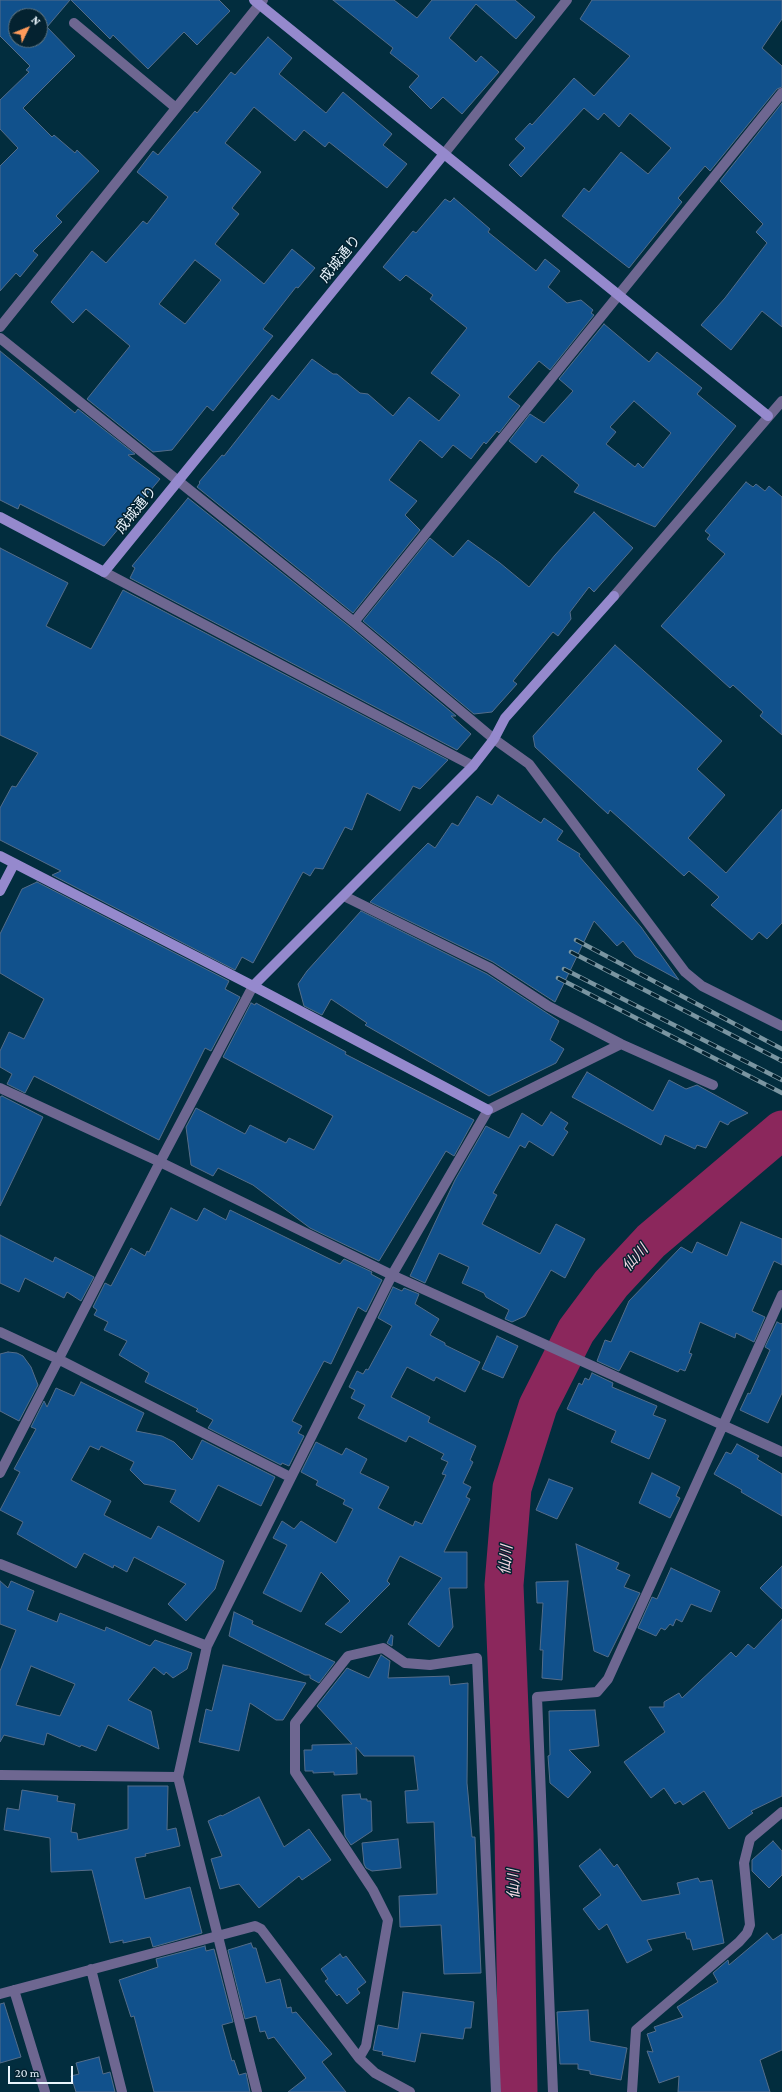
<!DOCTYPE html>
<html>
<head>
<meta charset="utf-8">
<style>
  body { margin:0 }
  #map { position:relative; width:782px; height:2092px; overflow:hidden; background:#022d3e; font-family:"Crimson Pro",serif }
  canvas { display:block }
  .north { position:absolute; left:8px; top:8px; width:40px; height:40px; box-sizing:border-box; background:#042230; border:1px solid #607682; border-radius:50%; rotate:47deg; font-size:11px; font-weight:700; line-height:16px; text-align:center; color:#e9f5fd }
  .north::after { content:''; display:block; margin:auto; width:14px; height:18px; background:#ff9b5b; clip-path:polygon(50% 0,100% 100%,50% 72%,0 100%) }
  .scale { position:absolute; left:8px; top:2066px; width:65px; height:18px; box-sizing:border-box; border:2px solid #e9f5fd; border-top:0; padding-left:5px; font-size:12px; line-height:14px; white-space:nowrap; color:#e9f5fd; -webkit-text-stroke:3px #042230; paint-order:stroke }
</style>
</head>
<body>
<div id="map">
<canvas width="782" height="2092"></canvas>
<div class="north">N</div>
<div class="scale">20 m</div>
</div>
<script>
const g = document.querySelector('canvas').getContext('2d');
g.lineJoin = 'round';
const poly = rows => new Path2D(rows.map(r => 'M' + r).join(''));
function strokePath(path, color, width, dash) { g.strokeStyle = color; g.lineWidth = width; g.lineCap = dash ? 'butt' : 'round'; g.setLineDash(dash || []); g.stroke(path); }
function paint(path, color) { g.fillStyle = color; g.fill(path, 'evenodd'); }
function label(font, color, halo, rows, align = 'center') {
  g.font = font + ' "Crimson Pro","Noto Sans JP",serif'; g.lineWidth = 3; g.setLineDash([]); g.textBaseline = 'middle'; g.strokeStyle = halo; g.fillStyle = color; for (const [text, x, y, turn = 0] of rows) {
    g.save(); g.translate(x, y); g.rotate((+turn || 0) * Math.PI / 180); g.textAlign = isNaN(turn) ? turn : align; if (halo) g.strokeText(text, 0, 0); g.fillText(text, 0, 0); g.restore();
  }
}
const river = poly([
  [518,2092,514,1834,504,1585,512,1488,538,1406,576,1331,611,1284,651,1241,782,1130]
]);
const building = poly([
  [0,0,70,0,47,27,75,56,23,108,52,137,54,135,75,153,77,150,99,171,56,216,62,222,33,251,38,255,20,277,16,273,0,291,0,166,18,148,0,129,0,100,29,72,26,70,30,66,0,36,0,0],
  [16,16,40,16,40,40,16,40,16,16],
  [71,0,219,0,230,11,197,45,184,32,148,69,113,35,110,39,71,0],
  [333,0,394,0,417,18,432,0,515,0,535,17,516,39,476,4,449,38,476,62,481,56,499,72,462,114,443,97,431,109,409,87,419,76,390,53,393,48,333,0],
  [592,0,782,0,782,19,762,48,782,66,782,87,777,89,710,171,705,166,678,198,682,202,629,268,562,216,584,188,589,192,621,152,648,174,671,148,630,113,619,127,604,113,598,120,584,108,521,177,509,165,525,148,515,139,530,123,532,125,574,78,594,96,630,56,580,19,592,0],
  [268,37,292,58,279,74,326,113,343,92,392,134,383,145,407,164,387,188,329,142,325,147,304,130,295,141,254,107,225,143,261,172,232,208,239,214,215,244,264,284,292,249,315,268,298,288,296,287,263,329,273,336,213,411,207,406,172,450,153,452,87,399,130,346,86,309,73,323,51,302,92,251,106,263,143,221,147,224,168,197,137,172,153,151,158,155,195,111,197,113,231,72,235,75,268,37],
  [195,260,221,280,185,324,159,304,195,260],
  [782,103,782,327,762,311,731,350,701,325,725,298,767,243,756,232,763,224,720,181,782,103],
  [454,198,490,229,488,232,536,271,545,259,560,271,548,287,567,303,581,300,593,310,591,313,594,315,550,370,539,361,508,397,520,406,499,433,497,431,486,444,484,442,471,459,453,445,442,458,420,440,389,480,417,501,405,515,420,530,353,613,197,487,200,483,199,482,222,455,224,456,272,395,279,400,312,359,333,374,337,374,360,393,368,394,393,416,409,397,439,421,460,395,431,373,467,328,430,299,433,295,406,275,400,281,383,267,413,231,416,233,445,199,450,202,454,198],
  [604,324,649,362,657,352,702,388,697,394,736,426,655,527,574,492,579,485,542,455,536,463,509,441,530,414,544,423,573,391,559,379,604,324],
  [634,401,671,433,643,468,638,463,635,467,606,444,616,432,610,427,634,401],
  [0,351,75,413,78,409,135,454,128,455,160,479,104,546,20,504,18,509,0,500,0,351],
  [746,482,753,487,756,484,765,491,769,486,782,497,782,735,760,716,763,712,733,685,730,688,661,626,725,554,707,539,710,535,705,531,746,482],
  [188,498,350,627,456,716,451,716,471,734,457,750,130,578,135,568,132,566,188,498],
  [594,512,633,548,594,592,589,587,570,612,571,619,558,636,553,632,513,681,517,684,492,712,474,714,363,621,430,538,453,557,468,540,500,563,529,587,555,555,594,512],
  [0,548,68,583,46,626,91,649,123,590,448,760,420,789,413,786,400,811,367,793,352,830,345,827,323,869,315,868,310,876,303,872,253,963,242,957,235,970,52,875,61,871,0,840,0,808,12,786,16,787,38,753,0,735,0,548],
  [615,645,722,741,697,769,725,795,688,838,726,873,782,809,782,923,767,939,759,932,752,940,711,905,719,897,689,871,684,876,610,810,608,814,535,747,533,736,615,645],
  [498,795,541,823,544,818,563,831,557,840,580,854,579,856,641,927,679,980,635,956,623,941,617,946,594,921,555,1002,493,962,370,902,428,843,435,848,452,823,458,826,477,796,492,805,498,795],
  [37,882,229,981,225,989,240,997,211,1051,205,1048,159,1140,34,1076,25,1093,7,1084,12,1074,0,1067,0,1051,9,1032,24,1039,44,999,0,973,0,934,22,889,37,882],
  [361,911,487,974,559,1021,550,1040,564,1049,556,1063,489,1096,365,1025,367,1023,331,999,322,1015,304,1006,298,984,307,971,361,911],
  [251,1003,255,1005,256,1003,346,1052,345,1054,474,1120,454,1156,446,1151,379,1261,310,1228,253,1185,218,1168,213,1176,191,1165,186,1127,196,1108,245,1134,250,1125,286,1143,289,1138,314,1150,333,1116,223,1057,251,1003],
  [587,1072,653,1111,669,1080,686,1089,697,1085,748,1113,730,1122,728,1125,720,1121,706,1148,697,1145,695,1149,665,1135,661,1145,572,1097,587,1072],
  [2,1096,43,1117,0,1206,0,1097,2,1096],
  [551,1112,568,1123,564,1129,568,1132,553,1156,529,1141,525,1148,520,1145,493,1193,497,1195,482,1224,540,1254,556,1224,585,1239,565,1278,551,1270,525,1316,512,1322,505,1319,509,1310,486,1297,484,1293,462,1283,469,1267,439,1253,425,1283,410,1276,455,1180,486,1126,509,1138,522,1113,542,1126,551,1112],
  [171,1208,197,1221,204,1208,226,1220,230,1210,340,1264,344,1259,372,1272,371,1274,382,1280,366,1312,358,1307,331,1364,324,1361,292,1421,302,1426,298,1433,304,1436,289,1466,282,1463,281,1465,208,1428,213,1420,196,1411,198,1409,145,1382,149,1373,119,1355,127,1341,104,1330,108,1322,94,1315,97,1310,93,1307,105,1283,111,1286,131,1248,145,1256,147,1251,149,1252,171,1208],
  [741,1222,782,1239,782,1265,774,1261,752,1311,765,1317,754,1342,736,1333,735,1338,700,1322,689,1353,692,1354,685,1371,680,1369,678,1372,630,1351,619,1371,597,1361,605,1340,611,1342,629,1301,681,1247,692,1253,697,1242,727,1256,741,1222],
  [0,1235,53,1262,55,1257,94,1277,81,1301,67,1292,64,1298,25,1278,19,1292,0,1283,0,1235],
  [393,1287,402,1291,404,1288,419,1294,415,1304,439,1319,430,1335,445,1343,445,1345,480,1362,465,1392,436,1377,434,1381,407,1367,391,1397,430,1417,428,1422,476,1446,470,1460,473,1462,463,1483,471,1487,466,1497,470,1499,444,1552,467,1552,467,1588,449,1588,453,1627,439,1647,408,1624,442,1578,400,1556,387,1581,390,1584,341,1633,325,1624,350,1601,321,1572,301,1612,263,1593,287,1545,273,1538,282,1521,294,1529,301,1521,336,1543,353,1509,343,1504,345,1500,316,1485,318,1481,301,1472,316,1442,342,1455,346,1448,367,1459,360,1473,389,1487,378,1508,413,1526,415,1521,422,1524,446,1475,442,1474,448,1462,441,1459,444,1454,409,1436,406,1442,358,1418,365,1405,351,1398,355,1390,349,1387,357,1371,363,1374,366,1369,368,1370,392,1326,378,1318,393,1287],
  [777,1322,781,1324,782,1323,782,1393,768,1423,740,1410,748,1393,750,1394,770,1350,765,1347,777,1322],
  [497,1336,518,1346,503,1378,482,1369,497,1336],
  [8,1352,17,1353,23,1356,31,1367,38,1385,19,1421,0,1411,0,1354,8,1352],
  [592,1373,613,1383,612,1387,657,1406,653,1415,666,1420,649,1459,611,1442,616,1431,567,1409,579,1383,582,1385,585,1378,589,1380,592,1373],
  [81,1382,144,1413,136,1431,162,1436,174,1442,192,1460,202,1440,275,1477,261,1506,218,1485,199,1522,170,1502,176,1490,144,1484,130,1470,134,1462,101,1446,99,1450,90,1446,71,1480,111,1501,104,1515,151,1539,158,1526,224,1561,215,1589,186,1621,168,1604,186,1584,134,1557,127,1572,114,1565,113,1568,84,1553,76,1568,17,1534,23,1522,0,1510,20,1472,14,1469,36,1429,31,1427,44,1401,47,1407,56,1388,74,1396,81,1382],
  [737,1444,759,1456,757,1459,782,1474,782,1516,741,1492,742,1490,714,1474,726,1452,731,1454,737,1444],
  [652,1473,680,1487,676,1496,680,1498,670,1518,639,1503,652,1473],
  [549,1479,573,1488,557,1519,536,1510,549,1479],
  [576,1544,619,1563,616,1569,630,1575,624,1587,640,1593,608,1657,594,1651,576,1544],
  [782,1566,782,1609,760,1588,782,1566],
  [671,1568,720,1591,711,1612,691,1604,682,1622,676,1619,673,1626,670,1624,665,1630,661,1628,656,1636,638,1628,652,1597,657,1599,671,1568],
  [0,1581,8,1588,11,1581,34,1591,27,1610,57,1622,60,1613,105,1631,106,1627,150,1646,155,1640,192,1653,187,1669,173,1678,166,1672,164,1675,154,1667,128,1700,151,1711,159,1749,108,1725,96,1751,81,1745,80,1747,47,1733,44,1745,4,1735,0,1742,0,1671,16,1630,0,1624,0,1581],
  [31,1666,75,1684,60,1716,16,1705,31,1666],
  [568,1581,562,1680,542,1678,543,1650,540,1650,543,1603,537,1603,536,1582,568,1581],
  [234,1612,253,1621,252,1624,335,1662,319,1683,310,1678,310,1675,305,1675,229,1636,234,1612],
  [782,1619,782,1796,751,1811,753,1813,729,1829,704,1791,683,1805,680,1801,675,1804,664,1788,651,1798,624,1762,665,1732,649,1707,664,1707,664,1702,679,1693,682,1698,731,1652,736,1657,748,1644,754,1649,782,1619],
  [391,1635,393,1636,392,1646,387,1643,391,1635],
  [381,1655,390,1661,388,1678,449,1676,450,1685,468,1683,467,1783,472,1837,475,1837,481,1973,444,1974,441,1925,400,1927,399,1896,437,1894,434,1822,407,1823,405,1791,418,1790,414,1756,364,1756,356,1747,357,1774,334,1775,334,1772,313,1773,313,1771,305,1771,304,1750,312,1750,312,1745,352,1744,317,1706,347,1668,369,1678,381,1655],
  [223,1665,306,1683,283,1720,276,1720,250,1703,239,1751,199,1742,206,1709,212,1711,223,1665],
  [595,1710,599,1746,569,1750,591,1772,568,1798,550,1783,548,1756,550,1755,549,1711,595,1710],
  [128,1786,168,1786,167,1830,176,1828,180,1846,145,1854,146,1856,135,1858,145,1899,190,1887,202,1933,153,1947,150,1937,123,1943,123,1940,110,1943,92,1870,51,1872,50,1838,4,1830,7,1808,19,1810,22,1790,58,1796,57,1801,75,1804,71,1832,77,1833,78,1840,128,1829,128,1786],
  [360,1794,361,1799,367,1799,367,1801,371,1801,372,1831,351,1845,345,1836,342,1795,360,1794],
  [259,1797,284,1847,309,1829,331,1860,302,1880,299,1876,259,1908,239,1884,220,1889,211,1859,222,1856,208,1821,221,1815,222,1816,259,1797],
  [398,1839,401,1868,372,1871,366,1868,364,1864,362,1843,398,1839],
  [773,1841,782,1851,782,1875,769,1888,752,1871,752,1860,773,1841],
  [600,1849,614,1867,617,1864,642,1901,680,1894,677,1883,698,1878,700,1882,712,1880,724,1943,693,1950,690,1939,687,1939,685,1932,647,1940,652,1950,627,1963,607,1924,599,1930,583,1909,601,1895,579,1866,600,1849],
  [767,1933,773,1940,782,1934,782,2050,760,2060,770,2092,678,2092,679,2076,659,2083,647,2051,653,2052,647,2034,656,2031,654,2027,683,2017,677,2007,718,1982,713,1973,728,1960,729,1965,767,1933],
  [251,1943,253,1948,256,1948,266,1983,280,1979,287,2008,291,2007,292,2013,296,2012,332,2054,322,2062,346,2092,288,2092,306,2078,274,2037,268,2039,265,2031,260,2032,256,2016,245,2019,228,1950,251,1943],
  [205,1946,206,1951,214,1949,233,2022,222,2025,232,2061,234,2060,239,2075,246,2073,250,2092,154,2092,134,2016,131,2017,119,1980,158,1967,156,1959,205,1946],
  [340,1954,343,1958,346,1956,366,1982,357,1989,360,1993,347,2004,339,1994,337,1996,325,1981,328,1979,321,1969,340,1954],
  [403,1992,474,2002,471,2028,465,2028,463,2039,421,2033,415,2062,382,2055,383,2052,373,2050,378,2025,398,2029,403,1992],
  [4,2003,21,2057,0,2063,0,2004,4,2003],
  [588,2010,590,2041,627,2048,621,2080,590,2074,590,2071,578,2069,578,2064,560,2064,557,2012,588,2010],
  [99,2057,103,2074,110,2072,115,2092,76,2092,71,2076,79,2074,76,2063,99,2057]
]);
const street = poly([
  [74,23,176,108],
  [444,154,567,0],
  [0,327,263,0],
  [0,338,354,622,494,739,529,764,685,972,702,986,782,1026],
  [104,572,473,766],
  [614,596,782,401],
  [354,622,782,93],
  [344,896,490,968,548,1006,621,1044,713,1085],
  [0,1088,160,1162,392,1275,782,1452],
  [0,1332,58,1359,290,1477],
  [0,1473,160,1162,253,986],
  [0,1564,207,1646],
  [0,1775,178,1777],
  [91,1969,122,2092],
  [14,1990,45,2092],
  [0,1994,255,1926,261,1929,359,2058,375,2073,410,2092],
  [359,2058,366,2046,388,1920,373,1890,295,1772,295,1723,348,1656,383,1648,405,1663,430,1665,477,1658,496,2092],
  [257,2092,178,1777,207,1646,392,1275,488,1110,621,1044],
  [553,2092,537,1697,597,1692,608,1679,782,1295],
  [632,2092,636,2030,739,1942,747,1933,750,1925,744,1863,750,1839,782,1812]
]);
const secondary = poly([
  [254,0,768,416],
  [0,517,104,572,444,154],
  [0,856,253,986,488,1110],
  [0,891,14,864],
  [253,986,473,766,494,739,505,718,614,596]
]);
const rail = poly([
  [576,940,782,1049],
  [571,952,782,1061],
  [564,969,782,1080],
  [558,978,782,1093]
]);
const streetNames = [
  ["成城通り",340,259,-51],
  ["成城通り",136,510,-51]
];
const waterNames = [
  ["仙川",635,1258,-48],
  ["仙川",506,1560,-85],
  ["仙川",514,1884,-91]
];
strokePath(river, '#8b275c', 39);
paint(building, '#11518c');
strokePath(building, '#546d8a', 1);
strokePath(street, '#6e6791', 10);
strokePath(secondary, '#9589cd', 10);
strokePath(rail, '#7a95a1', 4.5);
strokePath(rail, '#042230', 3, [9]);
label('14px', '#e9f5fd', '#042230', streetNames);
label('italic 15px', '#f4d7e3', '#042230', waterNames);
</script>
</body>
</html>
